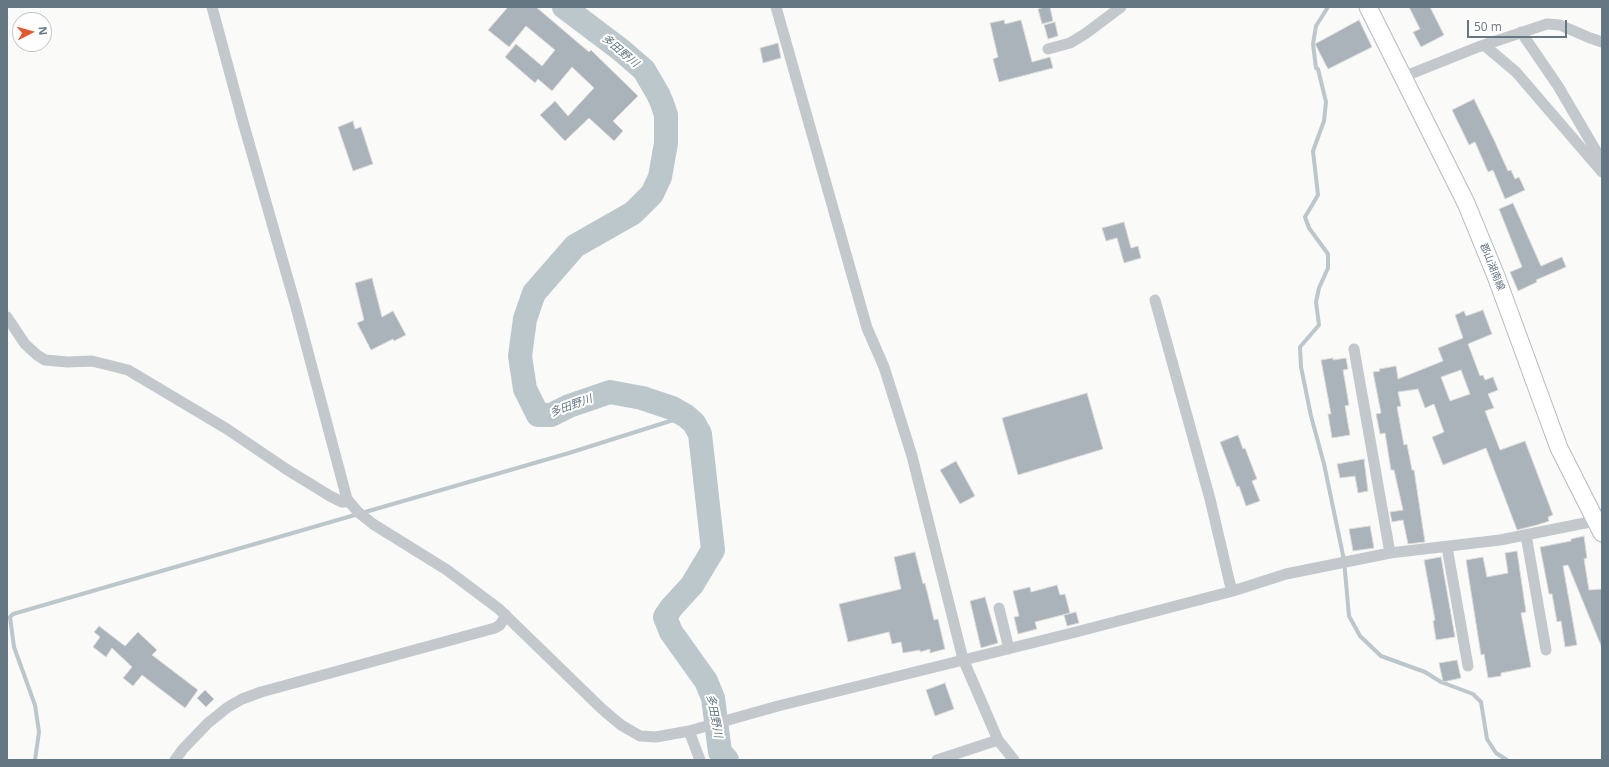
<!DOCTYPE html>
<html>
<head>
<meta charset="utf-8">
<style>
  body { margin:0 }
  #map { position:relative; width:1609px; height:767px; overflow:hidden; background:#fafaf8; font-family:"Open Sans",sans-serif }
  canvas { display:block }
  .frame { position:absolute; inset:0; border:8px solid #657683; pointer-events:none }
  .north { position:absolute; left:12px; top:12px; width:40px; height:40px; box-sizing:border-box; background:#fff; border:1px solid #c1c8cd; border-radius:50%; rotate:84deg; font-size:11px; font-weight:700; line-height:16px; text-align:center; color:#657683 }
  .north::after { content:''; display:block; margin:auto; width:14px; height:18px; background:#e4572e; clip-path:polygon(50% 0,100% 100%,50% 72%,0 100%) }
  .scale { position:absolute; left:1467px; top:20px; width:100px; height:18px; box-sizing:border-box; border:2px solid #657683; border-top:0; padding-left:5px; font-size:12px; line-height:14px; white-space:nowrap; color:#657683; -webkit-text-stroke:3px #fff; paint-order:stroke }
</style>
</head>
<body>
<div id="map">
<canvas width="1609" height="767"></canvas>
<div class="frame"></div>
<div class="north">N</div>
<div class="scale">50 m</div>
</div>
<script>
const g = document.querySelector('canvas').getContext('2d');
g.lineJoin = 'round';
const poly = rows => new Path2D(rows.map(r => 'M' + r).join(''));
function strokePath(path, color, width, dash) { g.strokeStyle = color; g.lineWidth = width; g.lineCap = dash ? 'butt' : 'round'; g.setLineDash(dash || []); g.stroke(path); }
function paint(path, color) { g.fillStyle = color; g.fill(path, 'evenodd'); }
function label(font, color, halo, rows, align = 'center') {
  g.font = font + ' "Open Sans","Noto Sans JP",sans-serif'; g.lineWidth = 4; g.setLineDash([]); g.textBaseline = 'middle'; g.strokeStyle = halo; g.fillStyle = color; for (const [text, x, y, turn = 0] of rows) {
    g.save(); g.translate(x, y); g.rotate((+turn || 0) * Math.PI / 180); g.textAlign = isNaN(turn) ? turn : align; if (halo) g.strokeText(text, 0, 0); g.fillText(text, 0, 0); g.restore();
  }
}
const stream = poly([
  [1328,7,1316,26,1313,44,1316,68,1318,69,1326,102,1324,121,1313,151,1318,195,1305,217,1309,228,1328,254,1328,268,1319,288,1316,302,1319,325,1300,347,1301,367,1311,416,1324,464,1344,560,1349,616,1360,636,1381,656,1425,672,1441,682,1473,694,1481,702,1487,739,1496,753,1507,760],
  [35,760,39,732,35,705,14,647,10,617,13,614,569,453,686,416]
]);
const river = poly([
  [564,7,621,50,644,70,658,94,662,103,666,115,666,143,660,177,652,194,633,213,575,246,534,293,525,319,520,356,525,389,538,415,551,415,569,406,610,392,642,398,672,408,686,416,694,423,700,434,713,550,692,585,671,608,665,617,671,632,706,681,713,698,720,752,727,760]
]);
const building = poly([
  [508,7,536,7,589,52,591,50,638,96,613,121,623,131,614,141,589,118,565,141,540,115,555,101,568,116,594,88,572,67,552,91,538,79,535,83,505,57,516,44,542,66,555,50,526,26,509,47,488,30,508,7],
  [1044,7,1050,7,1053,21,1042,24,1038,9,1044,7],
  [1409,7,1430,7,1444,35,1421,47,1413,32,1420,29,1409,7],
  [1004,20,1005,24,1021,20,1032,62,1050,57,1053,68,999,82,993,59,998,57,990,23,1004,20],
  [1359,20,1372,47,1328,69,1315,44,1359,20],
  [1055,22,1058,36,1048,39,1044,25,1055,22],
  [778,43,781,58,763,63,760,48,778,43],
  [1474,99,1495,142,1508,171,1511,170,1515,179,1519,177,1525,190,1505,199,1493,170,1488,172,1475,142,1469,145,1452,110,1474,99],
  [353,121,355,129,361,127,373,164,353,171,338,127,353,121],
  [1513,203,1541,266,1562,257,1566,267,1536,280,1537,282,1518,291,1510,272,1522,267,1499,209,1513,203],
  [1124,222,1131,248,1138,246,1141,258,1124,263,1117,238,1106,241,1102,228,1124,222],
  [372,278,382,317,393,311,406,335,394,341,393,339,371,350,357,323,364,320,355,283,372,278],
  [1483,310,1492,334,1468,344,1480,376,1483,375,1485,380,1493,377,1498,390,1488,394,1494,408,1485,411,1500,450,1525,441,1553,515,1548,517,1549,521,1537,525,1517,530,1486,448,1443,465,1432,437,1444,432,1434,404,1425,408,1418,389,1398,392,1401,406,1397,407,1404,445,1407,444,1412,470,1414,470,1425,542,1408,544,1403,520,1392,522,1390,512,1403,510,1394,470,1391,470,1385,433,1380,434,1376,414,1381,413,1373,372,1380,371,1379,369,1396,366,1398,379,1443,361,1438,348,1463,338,1455,315,1464,311,1466,316,1483,310],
  [1461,370,1470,394,1450,401,1441,377,1461,370],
  [1333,358,1333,360,1346,358,1348,369,1343,370,1349,405,1345,406,1350,435,1332,438,1328,414,1331,414,1321,360,1333,358],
  [1087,393,1103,449,1018,475,1002,418,1087,393],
  [1238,435,1243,449,1245,448,1257,479,1252,481,1260,501,1246,506,1239,486,1237,487,1220,442,1238,435],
  [1364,459,1368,491,1358,493,1355,476,1340,478,1337,464,1364,459],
  [956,461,975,496,960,504,940,470,956,461],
  [1370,526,1374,548,1353,551,1349,529,1370,526],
  [1584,536,1587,558,1584,559,1589,590,1602,589,1602,648,1568,565,1563,566,1577,645,1565,647,1561,621,1557,622,1552,594,1549,594,1540,547,1571,541,1571,539,1584,536],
  [1517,551,1526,612,1521,613,1531,667,1501,673,1501,676,1488,678,1484,654,1481,655,1466,560,1483,557,1487,577,1508,573,1505,553,1517,551],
  [915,552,923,584,925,583,934,620,938,619,945,649,930,653,930,649,920,652,920,650,903,653,901,642,892,644,889,632,848,642,839,604,901,589,894,557,915,552],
  [1441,557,1455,637,1436,640,1433,621,1435,620,1424,560,1441,557],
  [1057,585,1060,595,1065,594,1070,613,1035,622,1037,629,1018,634,1014,617,1019,616,1013,591,1030,587,1031,592,1057,585],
  [985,597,998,643,981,648,970,601,985,597],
  [1076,612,1079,623,1067,626,1064,615,1076,612],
  [99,626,125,646,138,632,157,650,152,655,198,690,185,708,142,675,133,686,123,678,132,667,112,648,106,657,93,647,100,637,94,632,99,626],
  [1457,660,1461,678,1443,682,1439,663,1457,660],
  [945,683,954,709,935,716,926,690,945,683],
  [205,690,214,699,206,707,197,698,205,690]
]);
const minor = poly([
  [212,7,243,122,296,307,347,499,358,512,373,524,447,570,499,609,602,709,621,725,640,736,656,737,689,731,778,706,1076,632,1233,591,1286,574,1390,553,1500,540,1595,521],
  [776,7,867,328,884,367,912,456,963,659,998,740,1014,760],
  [1521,32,1558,86,1602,161],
  [1484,45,1516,72,1602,172],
  [1048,49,1070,43,1085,34,1121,7],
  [1403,77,1478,47,1547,24,1560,25,1590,38,1602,42],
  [1155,300,1210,499,1230,584,1233,591],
  [7,317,25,344,37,355,45,360,68,362,92,361,128,370,227,429,286,469,330,496,342,502,349,502],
  [1354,349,1390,553],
  [1526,535,1546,650],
  [1447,547,1468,666],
  [999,608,1009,649],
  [689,731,700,760],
  [175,760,183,749,208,723,228,707,242,699,261,692,495,628,500,625,506,615],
  [937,760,998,740]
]);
const primary = poly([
  [1368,7,1466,203,1496,276,1559,448,1602,533]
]);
const streetNames = [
  ["郡山湖南線",1492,267,68]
];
const waterNames = [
  ["多田野川",620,51,40],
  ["多田野川",571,406,-20],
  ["多田野川",714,716,79]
];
strokePath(stream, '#bbc7cb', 4);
strokePath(river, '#bbc7cb', 24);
paint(building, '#aab3b9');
strokePath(building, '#dcdcda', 1);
strokePath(primary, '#b5babe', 19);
strokePath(minor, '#c3c8cc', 11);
strokePath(primary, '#fff', 17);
label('10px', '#657683', '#fff', streetNames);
label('italic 11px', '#60757c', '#fff', waterNames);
</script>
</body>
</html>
